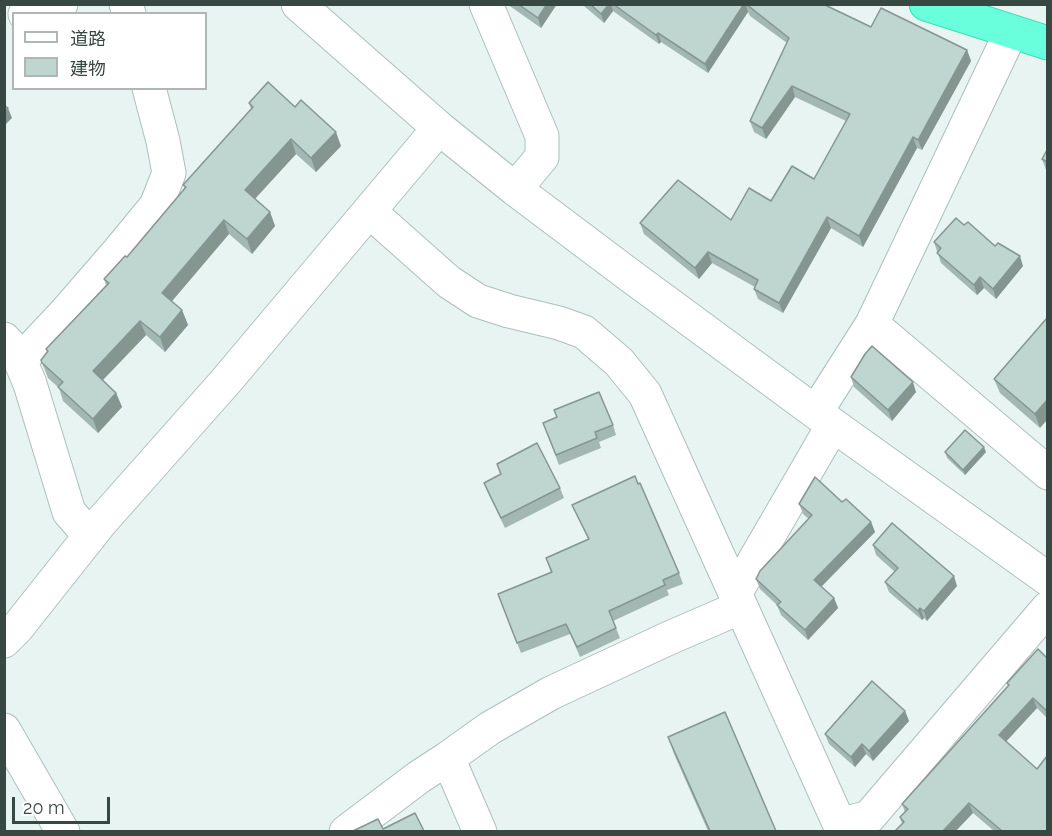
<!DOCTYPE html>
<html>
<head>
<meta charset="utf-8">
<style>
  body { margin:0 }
  #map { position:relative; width:1052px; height:836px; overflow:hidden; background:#e8f4f2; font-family:Raleway,"Noto Sans JP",sans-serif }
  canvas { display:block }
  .frame { position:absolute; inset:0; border:6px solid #374843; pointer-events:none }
  .legend { position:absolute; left:12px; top:12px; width:195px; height:78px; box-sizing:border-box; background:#fff; border:2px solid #afb6b4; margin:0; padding:8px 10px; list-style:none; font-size:18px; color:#374843 }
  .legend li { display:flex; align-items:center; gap:12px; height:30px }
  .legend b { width:30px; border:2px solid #afb6b4 }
  .scale { position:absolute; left:12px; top:797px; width:98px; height:27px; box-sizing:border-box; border:3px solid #374843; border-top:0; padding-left:8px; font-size:18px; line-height:21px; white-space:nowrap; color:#374843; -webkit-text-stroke:4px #fff; paint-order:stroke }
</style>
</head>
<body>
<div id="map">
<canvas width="1052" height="836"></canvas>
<div class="frame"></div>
<ul class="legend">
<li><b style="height:8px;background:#fff"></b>道路</li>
<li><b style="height:16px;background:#bed6cf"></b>建物</li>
</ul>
<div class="scale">20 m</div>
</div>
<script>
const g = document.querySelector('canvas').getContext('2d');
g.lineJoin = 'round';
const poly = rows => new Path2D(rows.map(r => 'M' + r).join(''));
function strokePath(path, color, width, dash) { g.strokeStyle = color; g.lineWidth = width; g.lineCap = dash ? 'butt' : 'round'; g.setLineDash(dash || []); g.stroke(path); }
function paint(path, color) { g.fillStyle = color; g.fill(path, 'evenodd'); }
const minor = poly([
  [126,4,129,14],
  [298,4,439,128,515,189,628,274,833,425,1048,579],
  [486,4,542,136,542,157,515,189],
  [25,14,61,4],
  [369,211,449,282,478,301,509,311,559,323,584,332,619,362,645,394,843,832],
  [872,324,1048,473],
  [4,339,17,353,30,384,69,512,90,536],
  [20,361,66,312,118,252,156,206,169,173,163,141,149,88],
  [816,412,872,324,1011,32],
  [735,594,833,425],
  [4,641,17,628,101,522,226,381,439,128],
  [4,730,63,832],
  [448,758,490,728,551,693,667,639,741,607],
  [840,825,869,817,1048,608],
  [346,832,419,777,448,758,480,832]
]);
const highway = poly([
  [926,4,1048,43]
]);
const wall = poly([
  [507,4,557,4,541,28],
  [584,4,823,4,871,27,967,50,971,61,922,150,917,148,863,247,831,228,783,313,758,299,754,289,755,287,712,263,699,279,644,234,640,223,731,220,771,201,814,179,846,121,795,97,766,139,754,132,750,121,787,43,750,16,748,12,708,73,661,42,659,44,613,11,604,23,584,6],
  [249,103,295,107,341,146,316,172,296,154,255,199,270,212,275,226,252,254,229,234,172,301,182,310,188,325,165,352,146,335,103,380,116,393,122,407,98,433,63,401,59,388,48,378,41,360,47,352,46,349,106,285,104,279,127,257,185,189,183,185,251,109],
  [1047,150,1047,170,1046,170,1042,159],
  [964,225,995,246,1023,266,996,299,984,288,977,295,941,263,934,242],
  [1047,318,1040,428,1000,393,994,379],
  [851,377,916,392,892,421,854,387],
  [543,423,613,425,616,435,599,442,601,448,559,465],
  [945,452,986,452,965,475,947,458],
  [497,464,560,488,564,498,505,528,488,493,484,483,500,474],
  [842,502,871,522,875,532,821,587,834,598,838,608,808,640,781,615,777,605,760,589,756,579,809,519,803,514,799,504],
  [572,505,679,573,683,584,667,590,669,595,613,621,620,638,580,657,570,634,521,653,498,594,551,573,546,558,588,539],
  [873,545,957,586,927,621,924,618,922,620,889,592,885,582,895,572,876,555],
  [1047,658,1047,718,1037,708,1006,741,1047,831,994,831,973,813,902,824,900,817,905,812,902,804,1008,686,1007,683],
  [905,711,909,721,873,761,866,754,855,767,829,744,825,734],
  [668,737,776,831,708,831,674,754]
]);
const shadedWall = poly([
  [547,4,557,4,541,28,538,18],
  [609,4,611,4,613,11,604,23,601,14],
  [744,4,753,4,746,5,748,12,708,73,705,64],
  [658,33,661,42,659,44,656,35],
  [967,50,971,61,922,150,918,140],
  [792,86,795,97,766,139,762,128],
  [8,108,12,118,4,126,4,112],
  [336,132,341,146,316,172,311,158],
  [913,137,917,148,863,247,859,236],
  [291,139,296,154,250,204,245,190],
  [270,212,275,226,252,254,247,239],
  [827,217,831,228,783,313,779,303],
  [224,220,229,234,167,307,162,293],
  [708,252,712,263,699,279,695,268],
  [1020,256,1023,266,996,299,993,289],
  [980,277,984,288,977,295,974,285],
  [182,310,188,325,165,352,160,337],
  [140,321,146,335,98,385,93,371],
  [913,382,916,392,892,421,888,410],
  [116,393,122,407,98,433,93,419],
  [1047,400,1047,420,1040,428,1035,414],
  [984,447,986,452,965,475,963,470],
  [871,522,875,532,818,590,814,580],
  [954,576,957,586,927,621,924,611],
  [834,598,838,608,808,640,805,630],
  [920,608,924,618,922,620,918,611],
  [1033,698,1037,708,1003,745,999,735],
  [905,711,909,721,873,761,869,751],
  [862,744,866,754,855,767,851,757],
  [969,803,973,813,956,831,943,831]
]);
const building = poly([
  [518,4,547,4,538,18,518,4],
  [590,4,609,4,601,14,590,4],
  [613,4,744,4,705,64,658,33,656,35,613,4],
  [746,4,823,4,871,27,881,8,967,50,918,140,913,137,859,236,827,217,779,303,754,289,758,280,708,252,695,268,640,223,678,180,731,220,749,188,771,201,792,166,814,179,850,114,792,86,762,128,750,121,789,38,746,4],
  [268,82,295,107,301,100,336,132,311,158,291,139,245,190,270,212,247,239,224,220,162,293,182,310,160,337,140,321,93,371,116,393,93,419,58,387,63,382,42,363,41,360,48,351,46,349,109,283,104,279,125,256,127,257,186,187,183,185,253,107,249,103,268,82],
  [4,105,8,108,4,112,4,105],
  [1047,150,1047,162,1042,159,1047,150],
  [956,218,964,225,968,222,995,246,998,243,1020,256,993,289,980,277,974,285,937,253,941,248,934,242,956,218],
  [1047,318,1047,400,1035,414,994,379,1047,318],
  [872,346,913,382,888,410,851,377,865,354,872,346],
  [599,392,613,425,595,432,597,438,556,455,543,423,557,417,554,410,599,392],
  [965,430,984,447,963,470,945,452,965,430],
  [537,443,560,488,501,518,484,483,501,474,497,464,537,443],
  [635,476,638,484,640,483,679,573,663,580,665,585,609,611,616,628,577,647,566,624,517,643,498,594,552,572,546,558,589,539,572,505,635,476],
  [815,477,842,502,846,499,871,522,814,580,834,598,805,630,777,605,781,602,756,579,760,571,812,515,799,504,815,477],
  [892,523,954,576,924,611,920,608,918,611,885,582,898,568,873,545,892,523],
  [1038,649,1047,658,1047,711,1033,698,999,735,1037,769,1047,756,1047,831,1002,831,969,803,943,831,895,831,904,822,900,817,908,809,902,804,1009,685,1007,683,1038,649],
  [872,681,905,711,869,751,862,744,851,757,825,734,872,681],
  [725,712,776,831,710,831,668,737,725,712],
  [415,813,424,831,353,831,378,819,383,829,415,813]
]);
strokePath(minor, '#abc0bb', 35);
strokePath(highway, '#37dfb3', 35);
strokePath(minor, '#fff', 33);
strokePath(highway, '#69ffdc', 33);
paint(wall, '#a3b8b2');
paint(shadedWall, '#859691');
paint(building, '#bed6cf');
strokePath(building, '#859691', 1.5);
</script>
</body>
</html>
